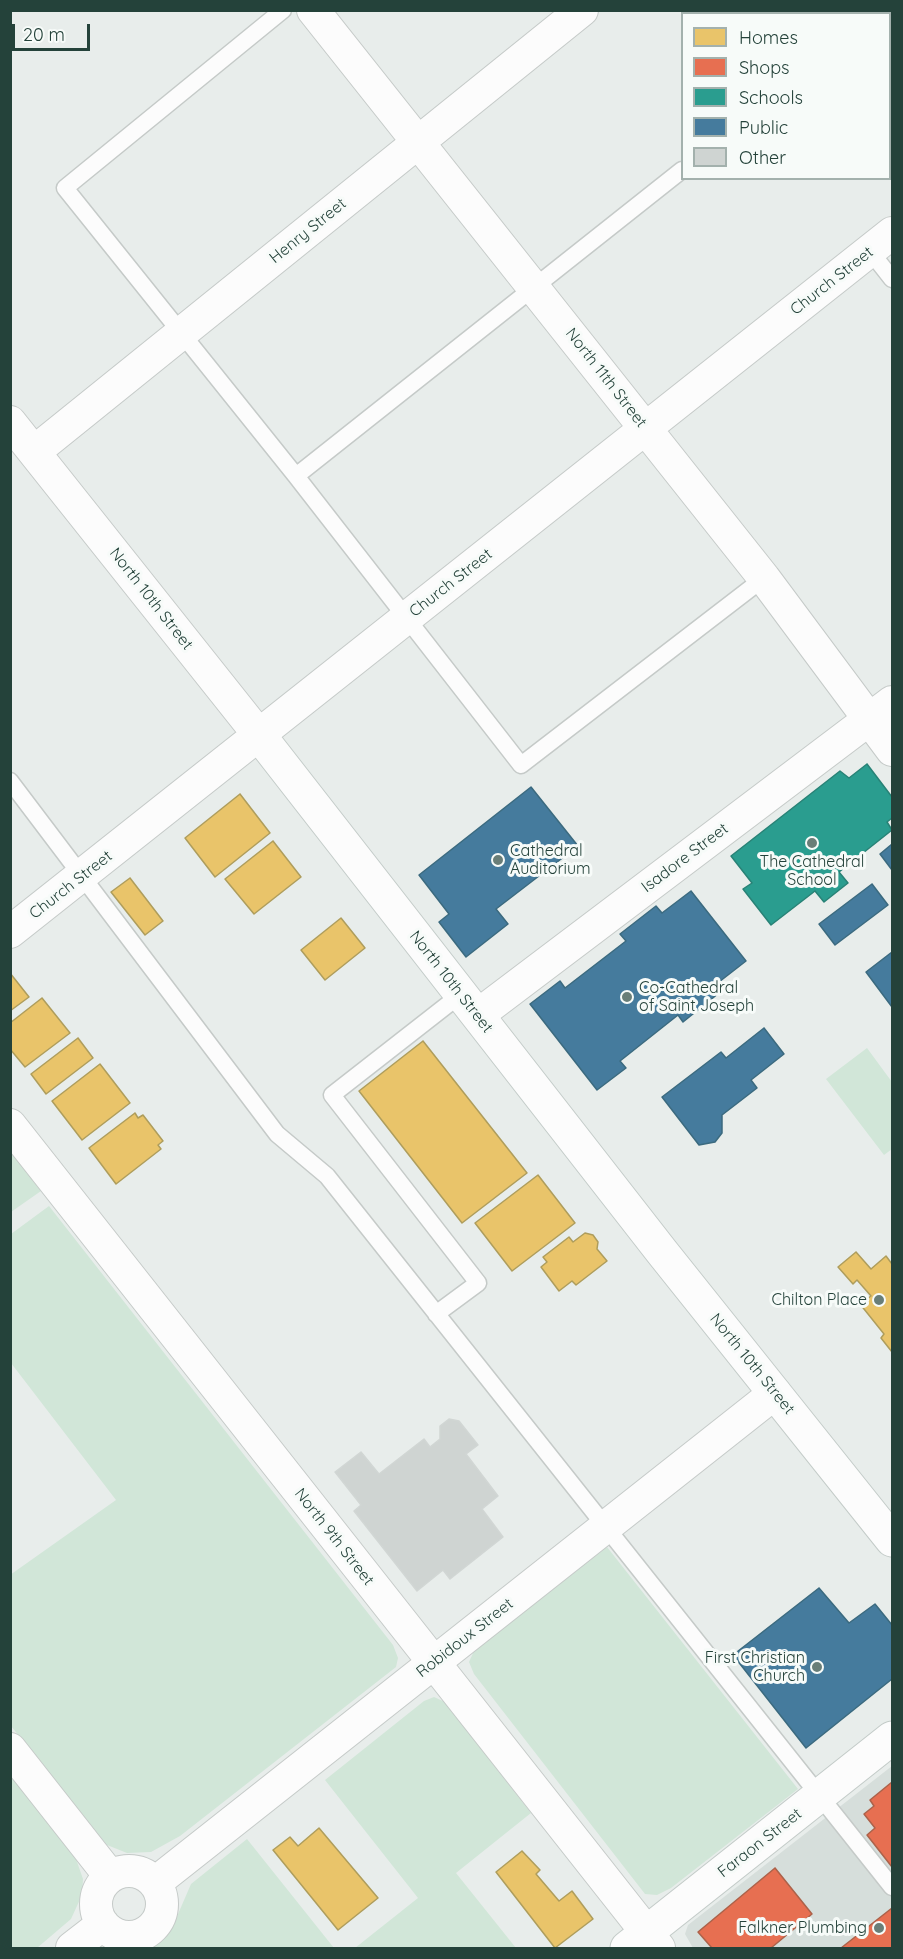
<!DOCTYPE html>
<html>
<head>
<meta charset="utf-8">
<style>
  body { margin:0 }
  #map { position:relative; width:903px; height:1959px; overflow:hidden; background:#e8edeb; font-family:Quicksand,sans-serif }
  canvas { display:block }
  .frame { position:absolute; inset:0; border:12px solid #24423a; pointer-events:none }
  .legend { position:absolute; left:681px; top:12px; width:210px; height:168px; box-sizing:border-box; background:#f7fbf9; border:2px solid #a3b1ad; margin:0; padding:8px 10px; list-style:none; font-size:18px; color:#24423a }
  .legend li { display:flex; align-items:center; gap:12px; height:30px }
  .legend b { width:30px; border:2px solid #a3b1ad }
  .scale { position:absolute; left:12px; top:24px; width:78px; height:27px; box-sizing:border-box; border:3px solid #24423a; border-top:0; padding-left:8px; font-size:18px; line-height:21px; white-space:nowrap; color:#24423a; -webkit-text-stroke:4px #f7fbf9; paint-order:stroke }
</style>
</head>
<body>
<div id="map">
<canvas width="903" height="1959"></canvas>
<div class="frame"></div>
<ul class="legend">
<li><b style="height:16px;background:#e9c46a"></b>Homes</li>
<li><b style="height:16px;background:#e76f51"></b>Shops</li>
<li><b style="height:16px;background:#2a9d8f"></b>Schools</li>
<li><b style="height:16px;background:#457b9d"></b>Public</li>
<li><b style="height:16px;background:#cfd4d2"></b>Other</li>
</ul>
<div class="scale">20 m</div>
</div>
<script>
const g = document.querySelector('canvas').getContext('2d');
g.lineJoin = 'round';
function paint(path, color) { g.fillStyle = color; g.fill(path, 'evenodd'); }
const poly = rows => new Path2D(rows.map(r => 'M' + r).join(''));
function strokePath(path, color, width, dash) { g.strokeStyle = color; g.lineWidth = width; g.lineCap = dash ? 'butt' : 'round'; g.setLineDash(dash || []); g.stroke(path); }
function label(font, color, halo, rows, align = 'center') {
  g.font = font + ' Quicksand,sans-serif'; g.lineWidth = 6; g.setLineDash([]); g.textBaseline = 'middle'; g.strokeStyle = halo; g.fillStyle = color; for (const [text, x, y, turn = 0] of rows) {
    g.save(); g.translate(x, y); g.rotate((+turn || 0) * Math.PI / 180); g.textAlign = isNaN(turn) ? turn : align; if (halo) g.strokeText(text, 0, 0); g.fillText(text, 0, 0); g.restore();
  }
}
const built = poly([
  [892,1766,892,1948,693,1948,685,1934,688,1925]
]);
const green = poly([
  [867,1048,892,1082,892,1149,884,1155,826,1079],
  [11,1152,41,1191,11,1212,10,1212],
  [49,1206,393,1645,398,1658,396,1667,180,1836,151,1852,127,1853,107,1845,11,1726,10,1575,116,1500,11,1363,11,1234],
  [607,1547,798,1789,671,1888,657,1895,645,1894,474,1674,469,1662,474,1651],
  [434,1697,445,1702,531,1813,456,1873,516,1948,355,1948,418,1898,325,1780,424,1701],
  [10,1772,75,1856,83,1879,82,1895,71,1919,37,1948,11,1948],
  [247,1839,334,1948,139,1948,151,1946,163,1937,172,1928,191,1884]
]);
const homes = poly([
  [240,794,270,833,215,877,185,838,240,794],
  [273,841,301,877,254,914,225,879,273,841],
  [130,878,163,921,145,935,111,892,130,878],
  [341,918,365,948,325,980,301,950,341,918],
  [10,973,29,997,10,1011,10,973],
  [42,998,70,1033,25,1067,10,1049,10,1023,42,998],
  [78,1038,93,1058,46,1094,31,1074,78,1038],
  [423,1041,527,1173,462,1223,359,1091,423,1041],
  [100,1064,130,1103,82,1140,52,1101,100,1064],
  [135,1113,138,1118,143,1115,163,1141,158,1145,161,1149,116,1184,89,1148,135,1113],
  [538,1175,575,1223,512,1271,475,1223,538,1175],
  [585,1233,593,1235,598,1242,597,1249,607,1261,576,1285,572,1281,559,1291,541,1267,547,1262,543,1257,569,1237,573,1242,585,1233],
  [856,1252,871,1269,886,1256,892,1264,892,1352,881,1338,884,1334,860,1304,871,1296,857,1280,853,1284,838,1267,856,1252],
  [319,1828,378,1898,338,1930,273,1850,290,1837,298,1846,319,1828],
  [522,1851,540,1870,536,1874,559,1901,572,1891,593,1919,555,1948,496,1872,522,1851]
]);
const shops = poly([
  [892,1782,892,1867,867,1835,875,1828,864,1814,874,1806,870,1800,892,1782],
  [775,1868,812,1914,771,1948,712,1948,698,1932,775,1868],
  [892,1908,892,1948,841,1948,892,1908]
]);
const schools = poly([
  [867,764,892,797,892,818,887,822,892,830,839,872,848,883,824,902,815,891,771,925,743,889,752,883,731,856,840,771,849,778,867,764]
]);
const public = poly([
  [531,787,578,846,496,909,508,924,466,957,439,922,449,914,419,875,531,787],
  [892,844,892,870,880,854,892,844],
  [872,884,888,905,835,945,819,924,872,884],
  [691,891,746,961,719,982,724,989,683,1022,678,1015,620,1061,626,1068,597,1090,530,1004,560,981,565,988,626,941,620,934,656,906,662,913,691,891],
  [892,952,892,1007,866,972,892,952],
  [764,1028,784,1054,751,1080,757,1088,722,1115,722,1133,715,1142,699,1145,662,1097,721,1052,726,1058,764,1028],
  [819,1588,849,1623,875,1604,892,1625,892,1679,806,1748,733,1655,819,1588]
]);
const building = poly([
  [449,1419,459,1421,478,1445,466,1454,498,1496,482,1509,503,1537,450,1579,443,1570,417,1591,354,1511,361,1505,335,1472,361,1452,379,1474,424,1439,430,1447,440,1439,440,1426,449,1419]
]);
const lane = poly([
  [283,10,65,188,296,476,521,765,764,578],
  [880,14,884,10],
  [870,251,892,279],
  [296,476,682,170],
  [10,781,277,1134,327,1176,892,1887],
  [436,1314,478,1283,332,1095,460,995]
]);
const street = poly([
  [313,10,764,578,892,750],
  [10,422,259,735],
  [34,452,582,10],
  [10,932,892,233],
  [478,1015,892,702],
  [10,1125,659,1948],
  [10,1749,110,1876],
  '96 1904a33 33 0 1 1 66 0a33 33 0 1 1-66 0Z',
  [155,1883,775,1393],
  [72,1948,103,1924]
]);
const secondary = poly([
  [259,735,662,1252,892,1540],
  [627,1948,892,1738]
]);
const markers = [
  [812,843,6,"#697e78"],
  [498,860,6,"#697e78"],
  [627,997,6,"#697e78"],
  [879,1300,6,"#697e78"],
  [817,1667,6,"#697e78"],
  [879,1928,6,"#697e78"]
];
const streetNames = [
  ["Henry Street",308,231,-39],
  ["Church Street",832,281,-38],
  ["North 11th Street",606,378,52],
  ["Church Street",451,583,-38],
  ["North 10th Street",151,599,52],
  ["Isadore Street",685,858,-37],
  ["Church Street",71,885,-38],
  ["North 10th Street",451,982,52],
  ["North 10th Street",752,1364,51],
  ["North 9th Street",334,1537,52],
  ["Robidoux Street",465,1638,-38],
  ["Faraon Street",760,1843,-38]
];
const poiNames = [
  ["Cathedral",510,851,"left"],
  ["Auditorium",510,869,"left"],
  ["The Cathedral",812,862,"center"],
  ["School",812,880,"center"],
  ["Co-Cathedral",639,988,"left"],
  ["of Saint Joseph",639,1006,"left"],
  ["Chilton Place",867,1300],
  ["First Christian",805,1658],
  ["Church",805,1676],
  ["Falkner Plumbing",867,1928]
];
paint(built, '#d6dedb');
paint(green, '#d1e6d8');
paint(homes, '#e9c46a');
strokePath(homes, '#ae9d5c', 1.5);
paint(shops, '#e76f51');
strokePath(shops, '#ac624a', 1.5);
paint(schools, '#2a9d8f');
strokePath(schools, '#288276', 1.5);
paint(public, '#457b9d');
strokePath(public, '#3b6a7f', 1.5);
paint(building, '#cfd4d2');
strokePath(building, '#d1d6d4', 1.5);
strokePath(lane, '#c5cac8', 19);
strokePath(street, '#c5cac8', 34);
strokePath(secondary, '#c3cbc8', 35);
strokePath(lane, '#fcfcfc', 16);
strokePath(street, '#fcfcfc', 32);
strokePath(secondary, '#fcfcfc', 33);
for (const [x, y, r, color] of markers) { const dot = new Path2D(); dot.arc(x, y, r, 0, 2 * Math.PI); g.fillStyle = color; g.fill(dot); strokePath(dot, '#f7fbf9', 2); }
label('16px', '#24423a', '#f7fbf9', streetNames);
label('16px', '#24423a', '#f7fbf9', poiNames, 'right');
</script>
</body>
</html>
